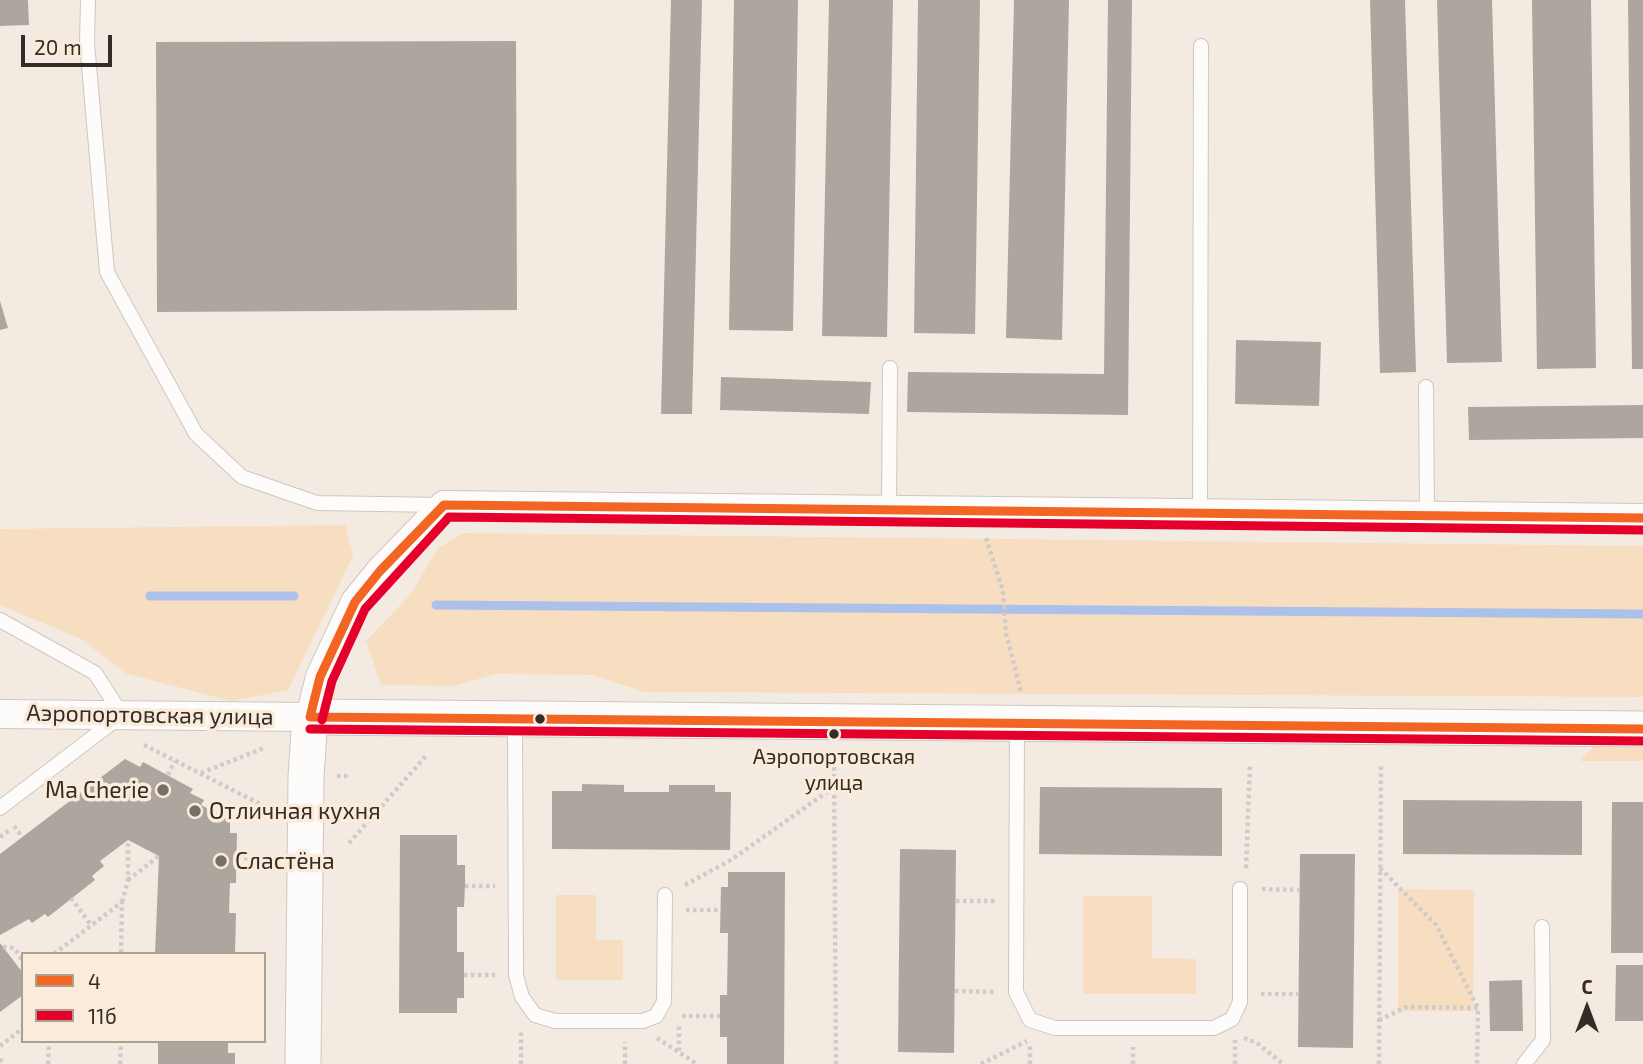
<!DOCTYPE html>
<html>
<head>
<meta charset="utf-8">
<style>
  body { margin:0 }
  #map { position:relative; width:1643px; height:1064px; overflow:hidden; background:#f3ebe2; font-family:"Exo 2",sans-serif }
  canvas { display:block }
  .legend { position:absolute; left:21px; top:952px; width:245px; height:91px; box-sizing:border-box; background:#fbebda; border:2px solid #ab9f92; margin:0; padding:9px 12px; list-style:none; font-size:21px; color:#332d27 }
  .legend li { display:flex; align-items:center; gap:14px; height:35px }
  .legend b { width:35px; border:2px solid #ab9f92 }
  .north { position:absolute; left:1552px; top:973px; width:70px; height:70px; -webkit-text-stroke:5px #fbebda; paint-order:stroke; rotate:0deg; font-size:19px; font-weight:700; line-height:28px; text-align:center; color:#332d27 }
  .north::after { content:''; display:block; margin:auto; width:24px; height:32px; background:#332d27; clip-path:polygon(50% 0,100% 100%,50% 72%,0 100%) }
  .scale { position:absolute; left:21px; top:35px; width:91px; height:32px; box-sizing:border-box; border:4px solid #332d27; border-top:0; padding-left:9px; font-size:21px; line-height:24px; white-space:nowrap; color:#332d27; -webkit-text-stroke:5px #fbebda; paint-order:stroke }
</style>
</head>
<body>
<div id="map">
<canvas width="1643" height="1064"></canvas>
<ul class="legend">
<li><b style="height:9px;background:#f26522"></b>4</li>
<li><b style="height:9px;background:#e4002b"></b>11б</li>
</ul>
<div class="north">С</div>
<div class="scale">20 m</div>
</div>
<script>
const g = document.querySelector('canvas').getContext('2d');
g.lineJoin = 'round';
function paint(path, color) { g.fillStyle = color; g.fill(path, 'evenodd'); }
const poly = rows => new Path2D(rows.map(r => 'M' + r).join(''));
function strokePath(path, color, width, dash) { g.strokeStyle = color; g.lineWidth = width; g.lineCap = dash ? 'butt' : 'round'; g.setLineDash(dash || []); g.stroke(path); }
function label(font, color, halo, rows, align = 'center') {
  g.font = font + ' "Exo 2",sans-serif'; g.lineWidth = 7; g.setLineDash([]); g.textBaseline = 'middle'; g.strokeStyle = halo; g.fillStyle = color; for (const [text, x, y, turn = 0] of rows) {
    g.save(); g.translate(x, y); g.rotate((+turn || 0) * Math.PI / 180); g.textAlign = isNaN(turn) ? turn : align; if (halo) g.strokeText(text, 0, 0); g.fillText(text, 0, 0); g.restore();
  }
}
const green = poly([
  [346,525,353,556,288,690,232,701,127,674,81,639,0,605,0,529],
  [464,533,1643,546,1643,697,645,692,592,675,497,674,453,686,381,685,366,641,410,595,438,548],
  [1593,747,1643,748,1643,761,1580,761],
  [1398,889,1474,890,1473,1011,1398,1011],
  [556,895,596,895,596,940,623,940,623,980,556,980],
  [1083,896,1152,896,1152,958,1196,959,1196,994,1083,994]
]);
const stream = poly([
  [150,596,294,596],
  [436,605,1643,614]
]);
const building = poly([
  [0,0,28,0,29,25,0,26],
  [671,0,702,0,692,414,661,414],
  [734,0,798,0,793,331,729,330],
  [829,0,893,0,887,337,822,336],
  [918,0,980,0,975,334,914,333],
  [1014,0,1069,0,1062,340,1006,338],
  [1108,0,1132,0,1128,415,907,412,908,372,1104,374],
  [1370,0,1405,0,1416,372,1380,373],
  [1437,0,1492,0,1502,362,1447,363],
  [1532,0,1591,0,1596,368,1537,369],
  [1628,0,1643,0,1643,369,1632,369],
  [516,41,517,310,157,312,156,42],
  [0,301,8,328,0,330],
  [1236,340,1321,342,1319,406,1235,404],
  [721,377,871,382,869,414,720,410],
  [1643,405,1643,438,1469,440,1468,407],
  [125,759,140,767,143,762,193,789,190,793,204,800,201,805,230,820,230,833,237,833,236,883,230,883,229,913,236,913,235,954,155,954,159,856,128,840,100,861,104,866,92,876,95,880,48,917,45,914,32,923,29,919,0,935,0,854],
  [582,784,624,785,624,792,669,792,669,785,715,785,715,792,731,792,730,850,552,849,552,791,582,791],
  [1040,787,1222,788,1222,856,1039,854],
  [1403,800,1582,801,1582,855,1403,854],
  [1612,802,1643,802,1643,953,1611,953],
  [400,835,457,835,457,865,465,865,465,886,464,907,457,907,457,952,464,952,464,998,457,998,457,1013,399,1013],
  [900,849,956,850,954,1053,898,1052],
  [1300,854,1355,854,1353,1048,1298,1047],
  [728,872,785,872,784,1064,727,1064,727,1037,720,1037,720,995,727,995,728,933,720,933,721,887,728,887],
  [0,943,23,973,23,995,0,1012],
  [1616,965,1643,965,1643,1021,1615,1021],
  [1522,980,1523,1031,1490,1031,1489,981],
  [158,1041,228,1041,228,1053,235,1053,235,1064,158,1064]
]);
const path = poly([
  [986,538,1003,591,1006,633,1021,692],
  [144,745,274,811],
  [834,760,836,1064],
  [201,773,264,748],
  [168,775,175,761],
  [337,776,351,776],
  [14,826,22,837],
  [0,837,11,829],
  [349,843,426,756],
  [237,858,252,858],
  [1246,868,1250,764],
  [1380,868,1436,925,1478,1008],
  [128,880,159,856],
  [685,885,731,860,834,787],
  [465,886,495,886],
  [1262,889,1299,890],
  [71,898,91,925],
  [956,901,997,901],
  [122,902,128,880,128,840],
  [686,910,720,910],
  [3,947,14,948,23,961],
  [54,954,122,902,121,954],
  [464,975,495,975],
  [955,991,996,992],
  [1261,994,1298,994],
  [682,1016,720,1016],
  [1379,1020,1406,1007,1478,1008,1477,1064],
  [657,1038,697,1064],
  [1244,1038,1257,1043,1283,1064],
  [0,1046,23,1028],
  [679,1051,679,1024],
  [0,1059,4,1064],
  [48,1064,49,1041],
  [120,1064,121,1041],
  [521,1064,521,1030],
  [625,1064,625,1042],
  [981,1064,1027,1041],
  [1030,1064,1030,1044],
  [1133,1064,1133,1047],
  [1235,1064,1235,1040],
  [1379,1064,1381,765]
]);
const service = poly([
  [88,0,87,43,107,272,196,434,242,477,317,503,443,505],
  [1426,387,1427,515],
  [889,508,890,368],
  [1200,512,1201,46],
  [0,620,95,673,122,715,0,808],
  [515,721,516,975,522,997,535,1015,555,1021,643,1021,656,1016,664,1002,665,895],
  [1017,726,1016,992,1030,1020,1055,1028,1214,1028,1232,1019,1240,1002,1240,889],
  [1524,1064,1543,1040,1542,927]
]);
const minor = poly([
  [0,714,310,717,320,677,355,602,380,571,444,505,1643,518]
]);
const tertiary = poly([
  [303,1064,306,776,310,717,1643,729]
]);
const bus1 = poly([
  [310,717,320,677,355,602,380,571,444,505,1643,518],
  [310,717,1643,729]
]);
const bus2 = poly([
  [322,720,332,681,365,609,449,517,1643,530],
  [310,729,1643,741]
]);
const markers = [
  [540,719,6,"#332d27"],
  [834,734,6,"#332d27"],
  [163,790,7,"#767068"],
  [195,811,7,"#767068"],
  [221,861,7,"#767068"]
];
const busNames = [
  ["Аэропортовская",834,757],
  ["улица",834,783]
];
const streetNames = [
  ["Аэропортовская улица",150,715,1]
];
const poiNames = [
  ["Ma Cherie",149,790,"right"],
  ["Отличная кухня",209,811],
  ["Сластёна",235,861]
];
paint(green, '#f7dec1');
strokePath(stream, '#acc1ea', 9);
paint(building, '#ada69f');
strokePath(service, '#cec7c0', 16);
strokePath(minor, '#cec7c0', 30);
strokePath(tertiary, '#cec7c0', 37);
strokePath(path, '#cecbc8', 4.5, [3.5, 3.5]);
strokePath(service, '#fdfcfb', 14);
strokePath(minor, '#fdfcfb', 28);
strokePath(tertiary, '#fdfcfb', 35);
strokePath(bus1, '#f26522', 9);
strokePath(bus2, '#e4002b', 9);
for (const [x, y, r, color] of markers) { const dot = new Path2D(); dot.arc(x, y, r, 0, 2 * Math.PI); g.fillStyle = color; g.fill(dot); strokePath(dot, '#fbebda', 2.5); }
label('21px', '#332d27', '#fbebda', busNames);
label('23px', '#332d27', '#fbebda', streetNames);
label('23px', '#332d27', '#fbebda', poiNames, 'left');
</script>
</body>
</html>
